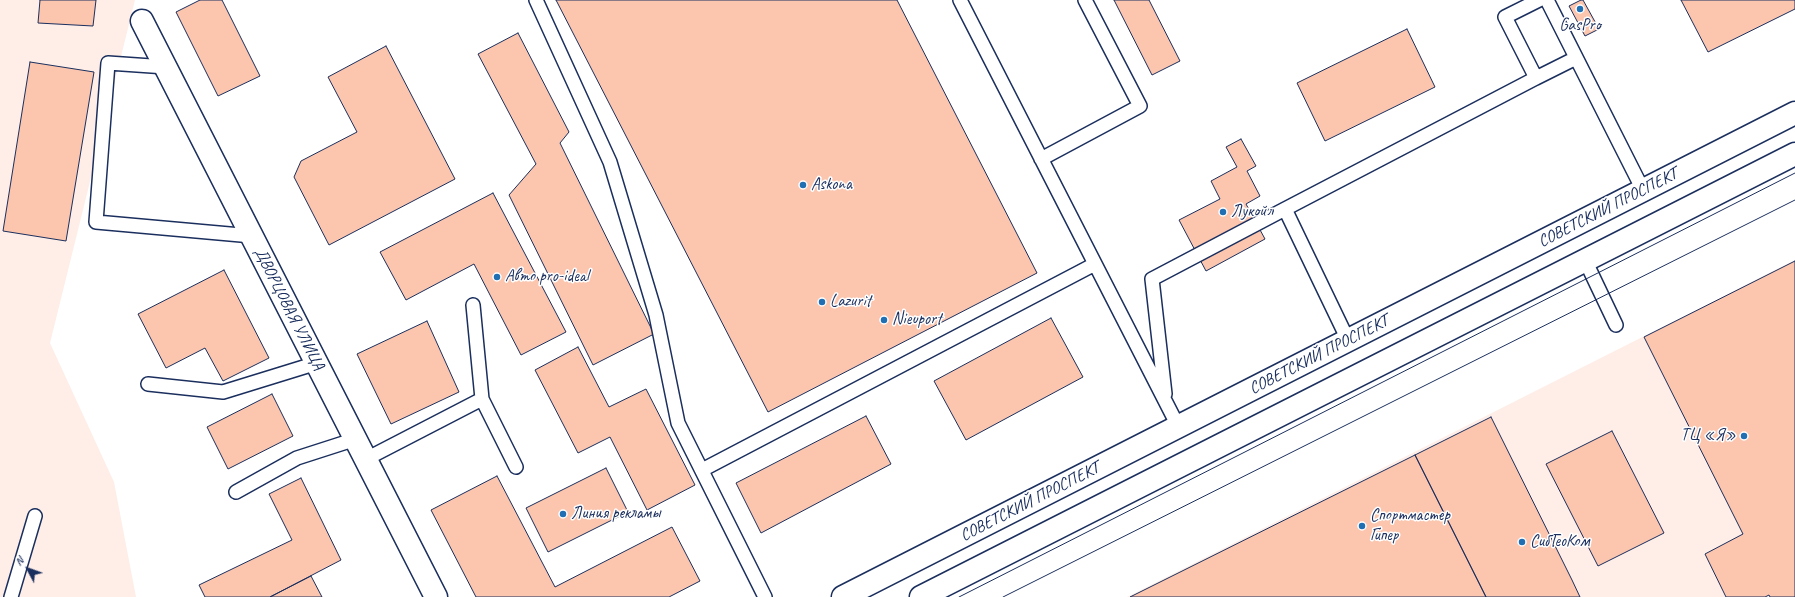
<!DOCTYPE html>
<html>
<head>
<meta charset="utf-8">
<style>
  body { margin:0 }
  #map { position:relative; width:1795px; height:597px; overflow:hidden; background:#fff; font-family:Caveat,sans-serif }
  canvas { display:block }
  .north { position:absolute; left:8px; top:549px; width:40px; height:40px; -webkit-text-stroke:3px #fff; paint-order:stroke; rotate:311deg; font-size:11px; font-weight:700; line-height:16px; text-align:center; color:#1b2f5e }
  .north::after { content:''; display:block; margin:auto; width:14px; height:18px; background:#1b2f5e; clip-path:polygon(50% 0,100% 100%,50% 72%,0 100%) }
</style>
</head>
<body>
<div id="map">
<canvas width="1795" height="597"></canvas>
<div class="north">N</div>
</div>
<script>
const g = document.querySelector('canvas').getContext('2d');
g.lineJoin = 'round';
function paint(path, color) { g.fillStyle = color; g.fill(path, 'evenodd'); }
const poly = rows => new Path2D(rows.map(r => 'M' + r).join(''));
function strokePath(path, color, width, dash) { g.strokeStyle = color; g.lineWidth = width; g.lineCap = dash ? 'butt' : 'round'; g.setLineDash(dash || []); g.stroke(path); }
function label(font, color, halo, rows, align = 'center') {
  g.font = font + ' Caveat,sans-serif'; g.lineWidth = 3; g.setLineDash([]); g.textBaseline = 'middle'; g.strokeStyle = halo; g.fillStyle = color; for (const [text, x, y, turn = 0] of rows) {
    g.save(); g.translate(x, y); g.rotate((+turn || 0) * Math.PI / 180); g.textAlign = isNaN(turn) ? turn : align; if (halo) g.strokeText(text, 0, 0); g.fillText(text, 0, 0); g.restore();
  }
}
const built = poly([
  [0,0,135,0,50,343,114,482,136,597,0,597],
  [1795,260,1795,597,1127,597]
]);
const building = poly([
  [40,0,96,0,93,26,38,23,40,0],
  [200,0,222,0,260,76,218,96,176,12,200,0],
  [556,0,897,0,1037,273,768,412,556,0],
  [1114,0,1149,0,1180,61,1152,75,1114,0],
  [1581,0,1583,0,1599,29,1585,36,1569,6,1581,0],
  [1681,0,1795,0,1795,9,1708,52,1681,0],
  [1407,29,1435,87,1325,141,1297,83,1407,29],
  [518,33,569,132,560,143,654,334,593,365,509,195,536,164,478,54,518,33],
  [386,46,455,179,329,245,294,177,301,161,357,132,328,77,386,46],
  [30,62,94,72,66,241,3,231,30,62],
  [1241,139,1256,166,1247,171,1260,196,1246,204,1265,239,1206,271,1179,220,1220,199,1211,181,1237,167,1226,147,1241,139],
  [493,193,566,332,521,355,474,264,406,300,380,252,493,193],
  [1795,261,1795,597,1770,597,1769,595,1765,597,1726,597,1705,554,1743,534,1644,337,1795,261],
  [224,270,269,358,223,381,205,348,166,368,138,314,224,270],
  [1051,318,1083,377,966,440,934,381,1051,318],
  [427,321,459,392,391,424,357,354,427,321],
  [578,347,609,407,646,389,695,485,647,510,610,437,578,453,535,370,578,347],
  [272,394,293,436,228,469,207,427,272,394],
  [866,416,891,464,761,533,736,483,866,416],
  [1491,417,1572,580,1580,597,1486,597,1415,455,1491,417],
  [1612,431,1664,533,1598,566,1546,464,1612,431],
  [1415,455,1486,597,1130,597,1415,455],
  [606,468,628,512,548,552,526,508,606,468],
  [497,476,555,587,672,527,700,581,669,597,476,597,431,510,497,476],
  [301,478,341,560,270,597,205,597,199,585,292,540,269,494,301,478],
  [311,576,322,597,270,597,311,576]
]);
const service = poly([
  [536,0,610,162,656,315,678,423,765,597],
  [960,0,1178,426],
  [1539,0,1505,17,1536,78,1576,58],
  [1547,0,1643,190],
  [166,67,108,63,96,222,252,236],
  [1041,159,1140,106,1085,0],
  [1285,209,1536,78],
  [1585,260,1616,325],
  [473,305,482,399],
  [148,384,223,392,317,363],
  [1165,394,1152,279,1285,209,1348,340],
  [366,459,482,399,516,467],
  [702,470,1095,264],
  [236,492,297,458,356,439],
  [11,597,35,516]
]);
const minor = poly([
  [142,21,436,597]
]);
const secondary = poly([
  [843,597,1795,113],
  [921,597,1795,154]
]);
const tram = poly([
  [959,597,1795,173],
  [1003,597,1795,200]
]);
const markers = [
  [1580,9,4,"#1f6fb2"],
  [803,185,4,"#1f6fb2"],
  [1223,212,4,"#1f6fb2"],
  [497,277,4,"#1f6fb2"],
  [822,302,4,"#1f6fb2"],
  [884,320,4,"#1f6fb2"],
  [1744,436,4,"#1f6fb2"],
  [563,514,4,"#1f6fb2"],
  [1362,526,4,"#1f6fb2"],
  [1522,542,4,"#1f6fb2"]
];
const poiNames = [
  ["GasPro",1580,26,"center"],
  ["Askona",811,185],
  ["Лукойл",1231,212],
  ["Авто pro-ideal",505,277],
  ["Lazurit",830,302],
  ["Nieuport",892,320],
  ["ТЦ «Я»",1736,436,"right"],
  ["Линия рекламы",571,514],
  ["Спортмастер",1370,516],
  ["Гипер",1370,536],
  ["СибГеоКом",1530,542]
];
const streetNames = [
  ["СОВЕТСКИЙ ПРОСПЕКТ",1608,208,-27],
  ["ДВОРЦОВАЯ УЛИЦА",289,309,63],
  ["СОВЕТСКИЙ ПРОСПЕКТ",1319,355,-27],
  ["СОВЕТСКИЙ ПРОСПЕКТ",1030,502,-27]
];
paint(built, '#feeee7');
paint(building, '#fbc5ae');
strokePath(building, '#1b2f5e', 1);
strokePath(service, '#1b2f5e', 16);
strokePath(minor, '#1b2f5e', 25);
strokePath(secondary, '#1b2f5e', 25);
strokePath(service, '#fff', 13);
strokePath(minor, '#fff', 22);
strokePath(secondary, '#fff', 22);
strokePath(tram, '#1b2f5e', 1);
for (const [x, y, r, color] of markers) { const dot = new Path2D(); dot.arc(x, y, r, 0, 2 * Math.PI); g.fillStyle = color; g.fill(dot); strokePath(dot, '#fff', 1.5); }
label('17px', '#1b2f5e', '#fff', poiNames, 'left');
label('17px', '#1b2f5e', '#fff', streetNames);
</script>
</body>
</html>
